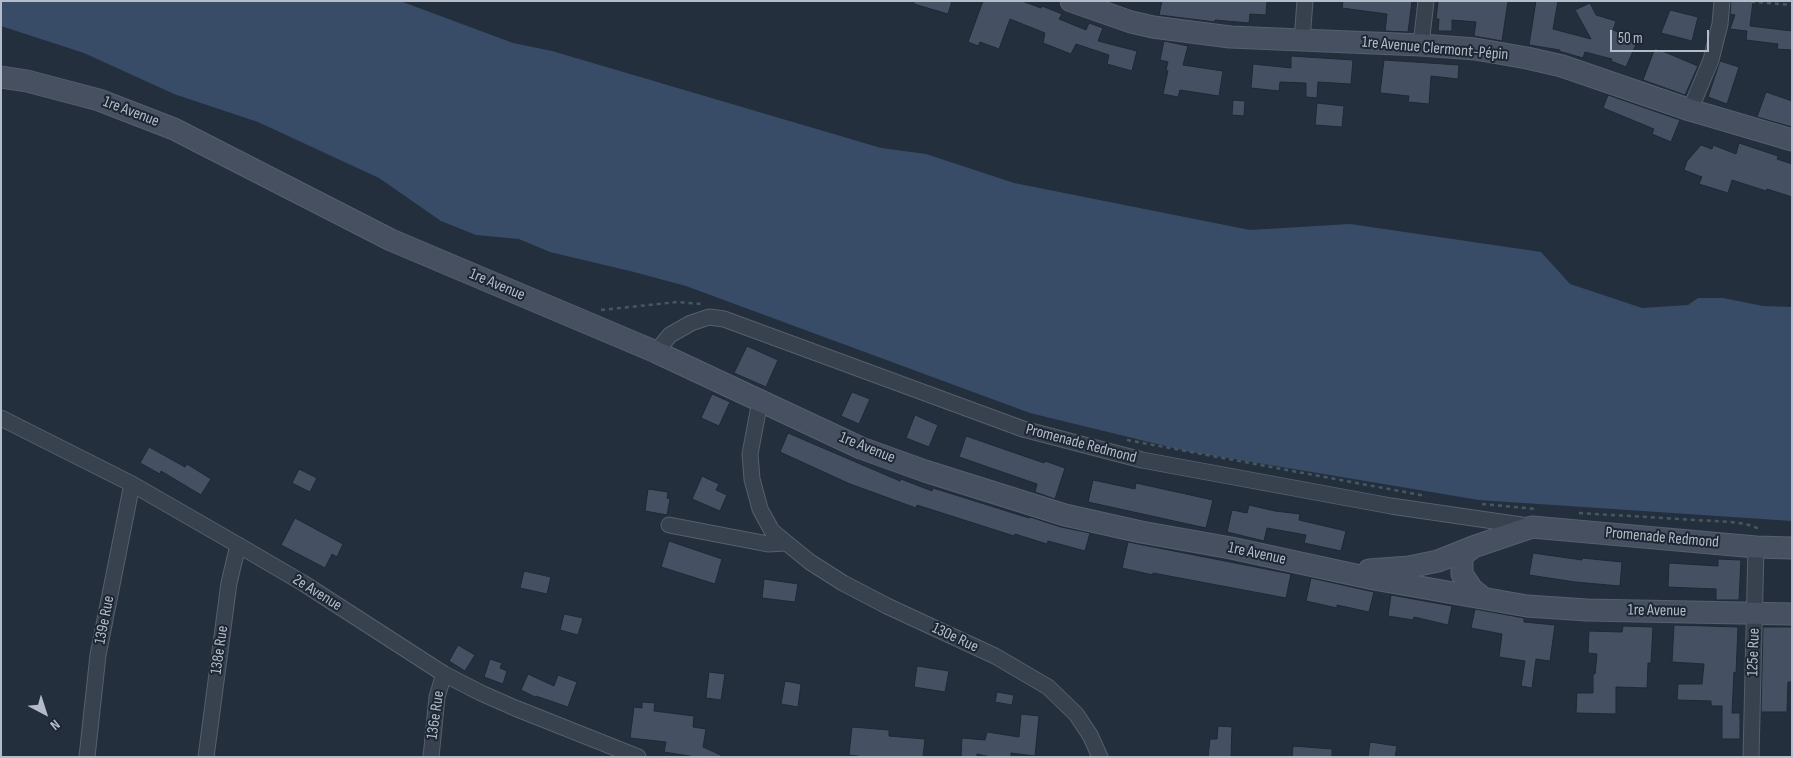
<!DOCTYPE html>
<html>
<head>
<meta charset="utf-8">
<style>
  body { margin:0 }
  #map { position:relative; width:1793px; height:758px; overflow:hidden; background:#242f3e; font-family:"Sofia Sans Condensed",sans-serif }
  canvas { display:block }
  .frame { position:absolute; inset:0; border:2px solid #b4bcc9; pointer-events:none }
  .north { position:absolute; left:20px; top:688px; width:50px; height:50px; -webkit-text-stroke:4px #1d2633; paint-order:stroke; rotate:140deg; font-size:14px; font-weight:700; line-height:20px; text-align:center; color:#b4bcc9 }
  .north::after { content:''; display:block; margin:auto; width:18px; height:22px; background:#b4bcc9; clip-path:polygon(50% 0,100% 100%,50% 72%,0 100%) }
  .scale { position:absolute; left:1610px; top:30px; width:99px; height:22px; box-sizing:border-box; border:2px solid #b4bcc9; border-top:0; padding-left:6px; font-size:15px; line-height:18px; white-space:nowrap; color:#b4bcc9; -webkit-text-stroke:4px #1d2633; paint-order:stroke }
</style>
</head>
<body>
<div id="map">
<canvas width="1793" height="758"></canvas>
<div class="frame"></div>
<div class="north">N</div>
<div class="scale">50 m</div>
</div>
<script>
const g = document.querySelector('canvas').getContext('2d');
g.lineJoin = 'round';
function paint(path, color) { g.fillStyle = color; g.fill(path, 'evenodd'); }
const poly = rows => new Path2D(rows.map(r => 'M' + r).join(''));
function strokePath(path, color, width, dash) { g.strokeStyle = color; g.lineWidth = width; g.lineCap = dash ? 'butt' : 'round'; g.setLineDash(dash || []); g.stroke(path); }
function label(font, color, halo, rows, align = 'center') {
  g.font = font + ' "Sofia Sans Condensed",sans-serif'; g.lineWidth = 4; g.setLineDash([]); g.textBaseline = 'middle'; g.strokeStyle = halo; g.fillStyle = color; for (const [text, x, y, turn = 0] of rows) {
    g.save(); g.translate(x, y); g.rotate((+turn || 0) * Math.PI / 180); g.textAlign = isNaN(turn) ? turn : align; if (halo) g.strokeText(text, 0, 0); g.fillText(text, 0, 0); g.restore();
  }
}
const water = poly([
  [1,1,400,1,513,43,552,51,881,148,926,154,1014,183,1250,230,1350,224,1541,252,1570,284,1642,308,1688,305,1698,298,1723,298,1763,306,1792,307,1792,521,1479,500,1186,451,1030,413,686,286,634,272,550,252,519,239,476,235,441,221,379,178,258,122,174,94,84,53,1,26]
]);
const building = poly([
  [914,1,952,1,948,14,914,4,914,1],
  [983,1,1022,1,1041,8,1042,6,1062,14,1059,19,1086,30,1089,23,1103,28,1098,41,1137,51,1132,71,1107,64,1109,55,1076,44,1071,54,1043,43,1045,33,1010,19,999,49,980,42,978,46,968,42,983,1],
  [1162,1,1267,1,1266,15,1250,14,1249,23,1215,20,1215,22,1159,15,1162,1],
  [1343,1,1412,1,1408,32,1385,31,1387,14,1342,8,1343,1],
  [1438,1,1508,1,1502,41,1474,36,1476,22,1452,20,1452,31,1438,31,1439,19,1436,19,1438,1],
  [1536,1,1558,1,1553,29,1591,39,1575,10,1590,3,1596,15,1616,21,1613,30,1638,40,1626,67,1611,61,1612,59,1585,52,1583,58,1559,51,1560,50,1529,45,1536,1],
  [1731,1,1753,1,1750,26,1792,31,1792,50,1777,49,1778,44,1746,40,1747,31,1730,29,1735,15,1730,14,1731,1],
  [1670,10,1698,17,1692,41,1661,33,1670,10],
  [1164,41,1188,46,1183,65,1223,71,1219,96,1180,90,1178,97,1163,94,1168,71,1166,70,1168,62,1160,60,1164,41],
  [1655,48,1698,66,1685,95,1643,80,1655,48],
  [1291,56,1353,60,1351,84,1318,82,1317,98,1306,97,1306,83,1280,82,1279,91,1251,88,1253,64,1291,68,1291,56],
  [1384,60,1459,65,1458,79,1431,76,1429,104,1408,102,1409,96,1380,93,1384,60],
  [1720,61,1739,67,1727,104,1708,97,1720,61],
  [1766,92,1792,101,1792,127,1757,117,1766,92],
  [1608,95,1680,120,1671,142,1652,134,1654,129,1603,108,1608,95],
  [1233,100,1245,101,1244,116,1232,115,1233,100],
  [1317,103,1344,106,1342,127,1315,125,1317,103],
  [1739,143,1778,156,1777,159,1792,164,1792,197,1767,189,1766,191,1732,180,1728,193,1699,184,1702,177,1684,170,1687,161,1701,145,1712,149,1713,145,1736,154,1739,143],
  [747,346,778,360,766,387,734,373,747,346],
  [852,392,870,399,859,424,841,416,852,392],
  [712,394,730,402,719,426,701,418,712,394],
  [915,415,938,425,929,447,906,438,915,415],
  [788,433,900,481,901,479,932,491,933,488,1029,518,1030,517,1061,527,1090,533,1085,551,1048,541,1047,544,1015,534,1014,536,917,505,916,508,850,484,780,452,788,433],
  [966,436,1044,463,1045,461,1065,468,1055,499,1035,492,1037,484,959,457,966,436],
  [149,447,185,467,187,464,211,479,201,495,161,471,160,474,140,463,149,447],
  [299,469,317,478,310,492,292,483,299,469],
  [702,476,719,484,716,490,727,495,720,511,692,499,702,476],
  [1093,480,1135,489,1136,483,1213,500,1206,528,1088,502,1093,480],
  [648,489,668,492,667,498,670,499,667,515,645,511,648,489],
  [1249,505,1275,511,1300,514,1299,520,1346,531,1341,551,1304,543,1306,535,1267,528,1264,541,1227,532,1232,510,1247,513,1249,505],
  [295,518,343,544,337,557,332,554,325,568,281,545,295,518],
  [669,541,722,559,715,584,661,567,669,541],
  [1128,542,1291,574,1286,598,1153,573,1153,575,1122,568,1128,542],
  [1533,553,1582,560,1582,558,1622,562,1620,586,1575,582,1529,575,1533,553],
  [1718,559,1741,560,1739,600,1716,600,1716,589,1668,587,1669,563,1718,566,1718,559],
  [524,571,551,577,547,594,520,588,524,571],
  [1311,578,1374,592,1369,612,1337,605,1337,608,1306,601,1311,578],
  [764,579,798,584,795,602,762,598,764,579],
  [1391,595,1452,606,1448,625,1414,617,1413,620,1388,616,1391,595],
  [1475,609,1524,618,1524,622,1555,625,1550,661,1536,659,1532,688,1521,686,1525,661,1499,657,1502,634,1471,628,1475,609],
  [564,614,583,618,578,635,560,630,564,614],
  [1674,625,1738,627,1736,673,1734,672,1732,713,1740,713,1740,739,1722,739,1722,706,1711,706,1711,701,1677,700,1678,684,1702,684,1704,664,1672,662,1674,625],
  [1623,626,1653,627,1651,663,1648,663,1647,688,1616,687,1616,714,1576,713,1577,693,1593,693,1593,674,1595,674,1597,654,1588,653,1589,631,1622,632,1623,626],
  [1763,627,1792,627,1792,682,1788,682,1787,712,1761,712,1763,627],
  [458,645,475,655,465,671,449,661,458,645],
  [490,659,502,663,500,668,507,671,503,684,484,677,490,659],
  [917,666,949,671,945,692,914,687,917,666],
  [709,672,725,674,721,700,706,698,709,672],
  [528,674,554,686,558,675,577,682,568,707,536,696,535,697,521,690,528,674],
  [785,681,801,684,798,707,781,704,785,681],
  [997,692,1014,695,1012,705,995,702,997,692],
  [642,702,655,703,654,711,694,716,693,727,706,729,703,747,725,757,696,757,664,752,666,742,630,738,634,707,642,708,642,702],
  [1021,714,1039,716,1035,756,1011,753,1011,757,991,757,977,754,977,757,961,757,962,738,985,740,987,732,1019,737,1021,714],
  [1218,726,1232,727,1231,757,1208,757,1210,739,1217,739,1218,726],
  [852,727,889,730,889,736,925,739,923,757,865,757,849,755,852,727],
  [1370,742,1397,746,1395,757,1368,757,1370,742],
  [1293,746,1332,749,1332,757,1292,757,1293,746]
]);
const path = poly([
  [1743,1,1792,5],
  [601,310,677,302,702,304],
  [1127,440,1426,496],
  [1482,504,1536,509],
  [1579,513,1730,522,1746,524,1760,529]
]);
const street = poly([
  [1302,40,1305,1],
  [1421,45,1426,1],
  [1690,110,1711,60,1720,24,1722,1],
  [656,352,670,335,691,323,709,317,724,319,1023,429,1142,460,1391,506,1528,526],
  [760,401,750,454,752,479,760,509,772,531,810,562,843,583,887,606,995,656,1048,687,1076,714,1090,735,1100,757],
  [1,418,132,484,238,545,303,583,444,674,481,693,515,708,638,757],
  [669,525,768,544,786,543],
  [87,757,98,655,132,484],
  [206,757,229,583,238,545],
  [431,757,437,697,444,674],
  [1751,757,1756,547]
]);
const secondary = poly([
  [1071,1,1131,22,1153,27,1230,37,1421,45,1475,49,1527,58,1562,66,1690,110,1792,140],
  [1,77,27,81,99,100,174,129,391,240,656,352,861,448,925,471,1065,515,1141,532,1231,548,1374,579,1527,606,1587,610,1792,614],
  [1473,547,1462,556,1462,574,1472,589,1482,597],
  [1369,570,1409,567,1438,561,1473,547,1532,527,1756,547,1792,548]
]);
const streetNames = [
  ["1re Avenue Clermont-Pépin",1435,49,5],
  ["1re Avenue",131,112,21],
  ["1re Avenue",497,285,23],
  ["Promenade Redmond",1081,444,15],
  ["1re Avenue",867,448,22],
  ["Promenade Redmond",1662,538,5],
  ["1re Avenue",1257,554,12],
  ["2e Avenue",317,593,32],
  ["1re Avenue",1657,611,1],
  ["139e Rue",105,620,-79],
  ["130e Rue",955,638,25],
  ["138e Rue",220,650,-82],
  ["125e Rue",1754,652,-88],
  ["136e Rue",436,715,-82]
];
paint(water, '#394c67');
paint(building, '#455162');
strokePath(building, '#1f2835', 1);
strokePath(street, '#565f6c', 17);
strokePath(secondary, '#565f6c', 23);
strokePath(path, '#44595c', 2.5, [4, 4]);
strokePath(street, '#38414e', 15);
strokePath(secondary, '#465061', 21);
label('16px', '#b4bcc9', '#1d2633', streetNames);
</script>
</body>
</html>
